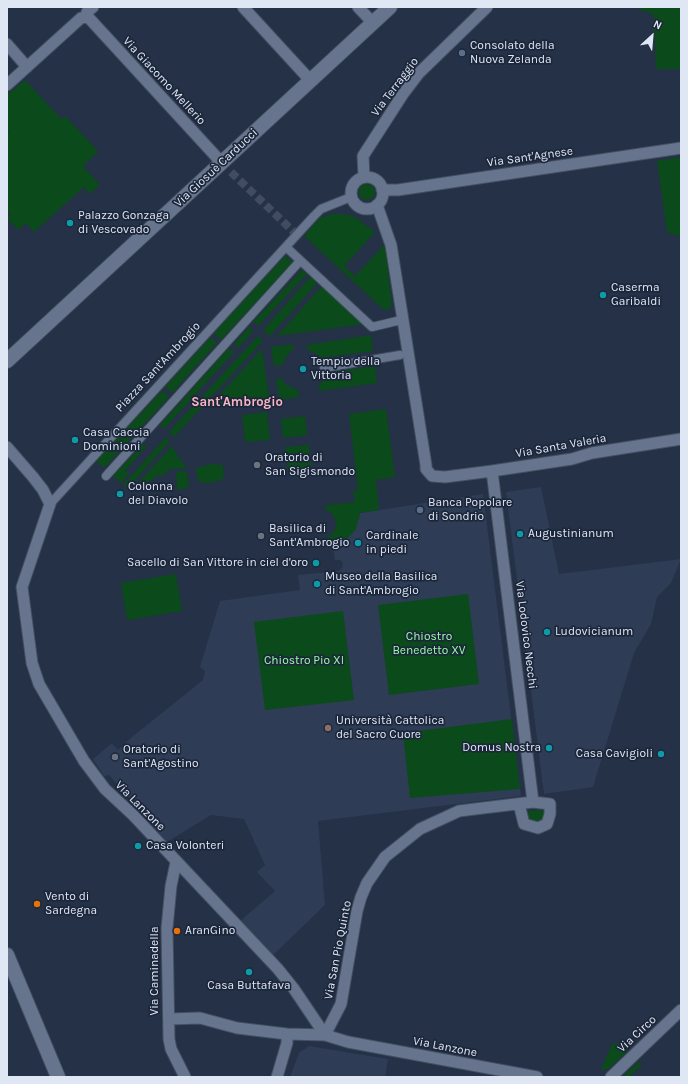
<!DOCTYPE html>
<html>
<head>
<meta charset="utf-8">
<style>
  body { margin:0 }
  #map { position:relative; width:688px; height:1084px; overflow:hidden; background:#253146; font-family:Karla,sans-serif }
  canvas { display:block }
  .frame { position:absolute; inset:0; border:8px solid #dfe7f5; pointer-events:none }
  .north { position:absolute; left:632px; top:16px; width:40px; height:40px; -webkit-text-stroke:3px #1c273b; paint-order:stroke; rotate:26deg; font-size:11px; font-weight:700; line-height:16px; text-align:center; color:#dfe7f5 }
  .north::after { content:''; display:block; margin:auto; width:14px; height:18px; background:#dfe7f5; clip-path:polygon(50% 0,100% 100%,50% 72%,0 100%) }
</style>
</head>
<body>
<div id="map">
<canvas width="688" height="1084"></canvas>
<div class="frame"></div>
<div class="north">N</div>
</div>
<script>
const g = document.querySelector('canvas').getContext('2d');
g.lineJoin = 'round';
function paint(path, color) { g.fillStyle = color; g.fill(path, 'evenodd'); }
const poly = rows => new Path2D(rows.map(r => 'M' + r).join(''));
function strokePath(path, color, width, dash) { g.strokeStyle = color; g.lineWidth = width; g.lineCap = dash ? 'butt' : 'round'; g.setLineDash(dash || []); g.stroke(path); }
function label(font, color, halo, rows, align = 'center') {
  g.font = font + ' Karla,sans-serif'; g.lineWidth = 3.5; g.setLineDash([]); g.textBaseline = 'middle'; g.strokeStyle = halo; g.fillStyle = color; for (const [text, x, y, turn = 0] of rows) {
    g.save(); g.translate(x, y); g.rotate((+turn || 0) * Math.PI / 180); g.textAlign = isNaN(turn) ? turn : align; if (halo) g.strokeText(text, 0, 0); g.fillText(text, 0, 0); g.restore();
  }
}
const built = poly([
  [541,487,559,574,681,559,671,583,657,597,651,624,634,653,593,787,544,794,506,492],
  [483,494,521,796,318,821,325,905,271,957,239,922,275,891,257,872,265,865,244,819,211,815,167,842,109,775,104,776,93,759,112,743,118,750,132,737,203,680,205,671,200,667,220,601,300,590,298,575,338,571,342,568,343,563,340,560,335,560,333,547,326,548,325,543,342,541,359,519,360,513],
  [309,1046,388,1059,385,1077,290,1077,299,1053]
]);
const green = poly([
  [637,7,678,7,681,9,681,69,656,69,654,15,636,8],
  [25,80,61,119,65,116,98,151,83,166,100,185,90,194,84,187,34,232,26,223,18,230,7,218,11,214,7,209,7,135,10,132,7,129,7,95],
  [681,157,681,237,667,232,657,161],
  '359 192a8 8 0 1 1 16 0a8 8 0 1 1-16 0Z',
  [332,214,344,214,355,217,375,232,344,266,355,276,385,244,392,306,389,309,384,310,304,236,320,218],
  [285,256,293,262,221,340,214,333],
  [303,269,308,273,258,326,253,322],
  [311,276,318,282,270,336,263,330],
  [322,286,364,324,277,336],
  [249,327,253,331,238,348,234,344],
  [371,335,373,351,321,358,315,353,307,349,307,345],
  [258,336,263,341,174,437,169,432],
  [211,337,217,343,172,393,165,387],
  [293,344,293,350,288,354,282,365,274,366,271,347],
  [229,348,234,352,164,429,160,425],
  [262,350,270,402,207,408,261,350],
  [375,366,377,383,319,391,319,386,324,379,324,373],
  [282,378,285,384,298,390,299,397,279,400,276,379],
  [162,391,169,397,104,468,96,461],
  [386,409,395,477,376,480,379,510,360,513,356,529,347,539,325,543,326,538,333,533,337,524,332,513,324,509,327,505,355,502,353,491,358,490,349,414],
  [267,412,270,440,245,442,242,415],
  [305,416,307,435,283,438,281,419],
  [166,437,170,441,128,488,123,485],
  [143,444,146,447,125,471,129,474,121,483,113,476],
  [309,445,311,470,288,472,285,447],
  [172,446,177,455,187,468,169,469,164,475,155,476,155,479,138,486,136,485],
  [216,463,217,465,223,465,224,477,220,481,205,483,198,481,196,468],
  [176,471,187,472,189,487,177,490],
  [176,574,182,611,127,620,121,583],
  [468,594,479,684,389,695,378,605],
  [343,611,354,700,265,710,254,622],
  [512,719,520,789,410,798,403,733],
  [542,810,546,813,544,821,538,823,526,819,529,811],
  [616,1043,626,1046,628,1051,608,1069,602,1070,602,1067,612,1044],
  [639,1062,642,1065,629,1077,622,1077]
]);
const pedestrianTunnel = poly([
  [231,172,297,235]
]);
const pedestrian = poly([
  [286,247,372,327,397,321],
  [324,368,400,355],
  [106,476,300,261],
  [50,504,314,216,321,209,351,197]
]);
const minor = poly([
  [243,7,310,80],
  [358,7,373,23],
  [88,17,222,163],
  [88,17,87,12,93,7],
  [7,44,27,67],
  [7,85,81,18,88,17],
  [364,177,363,156,403,94,419,73,487,7],
  '351 193a16 16 0 1 1 32 0a16 16 0 1 1-32 0Z',
  [382,190,398,190,681,148],
  [377,205,391,245,426,465,426,469,432,476,445,477,492,471,572,459,592,453,681,439],
  [7,447,33,477,43,490,50,504,22,587,32,663,39,684,84,761,105,789,133,815,278,969,294,989,325,1035],
  [492,471,533,802],
  [176,862,171,886,167,928,169,1039,171,1049,185,1077],
  [169,1019,200,1018,237,1028,287,1034,325,1035,348,1042,537,1077],
  [325,1035,341,1004,357,911,361,897,367,883,385,857,420,829,459,811,483,808,533,802,550,804,550,814,547,824,538,828,524,824,519,804],
  [277,1077,287,1043,287,1034],
  [611,1077,681,1010]
]);
const tertiary = poly([
  [7,361,390,7],
  [7,955,58,1077]
]);
const markers = [
  [462,53,4,"#5c6f8a"],
  [70,223,4,"#0f9aa8"],
  [603,295,4,"#0f9aa8"],
  [303,369,4,"#0f9aa8"],
  [75,440,4,"#0f9aa8"],
  [257,465,4,"#6b7280"],
  [120,494,4,"#0f9aa8"],
  [420,510,4,"#5c6f8a"],
  [520,534,4,"#0f9aa8"],
  [261,536,4,"#6b7280"],
  [358,543,4,"#0f9aa8"],
  [316,563,4,"#0f9aa8"],
  [317,584,4,"#0f9aa8"],
  [547,632,4,"#0f9aa8"],
  [328,728,4,"#8d6e63"],
  [549,748,4,"#0f9aa8"],
  [661,754,4,"#0f9aa8"],
  [115,757,4,"#6b7280"],
  [138,846,4,"#0f9aa8"],
  [37,904,4,"#e8710a"],
  [177,931,4,"#e8710a"],
  [249,972,4,"#0f9aa8"]
];
const poiNames = [
  ["Consolato della",470,46],
  ["Nuova Zelanda",470,60],
  ["Palazzo Gonzaga",78,216],
  ["di Vescovado",78,230],
  ["Caserma",611,288],
  ["Garibaldi",611,302],
  ["Tempio della",311,362],
  ["Vittoria",311,376],
  ["Casa Caccia",83,433],
  ["Dominioni",83,447],
  ["Oratorio di",265,458],
  ["San Sigismondo",265,472],
  ["Colonna",128,487],
  ["del Diavolo",128,501],
  ["Banca Popolare",428,503],
  ["di Sondrio",428,517],
  ["Basilica di",269,529],
  ["Sant'Ambrogio",269,543],
  ["Augustinianum",528,534],
  ["Cardinale",366,536],
  ["in piedi",366,550],
  ["Sacello di San Vittore in ciel d'oro",308,563,"right"],
  ["Museo della Basilica",325,577],
  ["di Sant'Ambrogio",325,591],
  ["Ludovicianum",555,632],
  ["Università Cattolica",336,721],
  ["del Sacro Cuore",336,735],
  ["Domus Nostra",541,748,"right"],
  ["Oratorio di",123,750],
  ["Sant'Agostino",123,764],
  ["Casa Cavigioli",653,754,"right"],
  ["Casa Volonteri",146,846],
  ["Vento di",45,897],
  ["Sardegna",45,911],
  ["AranGino",185,931],
  ["Casa Buttafava",249,986,"center"]
];
const streetNames = [
  ["Via Giacomo Mellerio",164,81,47],
  ["Via Terraggio",395,87,-53],
  ["Via Sant'Agnese",530,157,-8],
  ["Via Giosuè Carducci",216,168,-43],
  ["Piazza Sant'Ambrogio",158,367,-47],
  ["Via Santa Valeria",561,446,-10],
  ["Via Lodovico Necchi",526,635,83],
  ["Via Lanzone",140,806,45],
  ["Via San Pio Quinto",338,950,-79],
  ["Via Caminadella",155,971,-90],
  ["Via Circo",637,1034,-43],
  ["Via Lanzone",445,1047,11]
];
const parkNames = [
  ["Chiostro",429,637],
  ["Benedetto XV",429,651],
  ["Chiostro Pio XI",304,661]
];
const neighbourhoodNames = [
  ["Sant'Ambrogio",237,402]
];
paint(built, '#2e3c56');
paint(green, '#0b4a1a');
strokePath(pedestrianTunnel, '#414c60', 8, [8, 4]);
strokePath(pedestrian, '#444f60', 10);
strokePath(minor, '#444f60', 13);
strokePath(tertiary, '#444f60', 16);
strokePath(pedestrian, '#66758d', 8);
strokePath(minor, '#66758d', 11);
strokePath(tertiary, '#66758d', 14);
for (const [x, y, r, color] of markers) { const dot = new Path2D(); dot.arc(x, y, r, 0, 2 * Math.PI); g.fillStyle = color; g.fill(dot); strokePath(dot, '#1c273b', 1.5); }
label('12px', '#dfe7f5', '#1c273b', poiNames, 'left');
label('12px', '#dfe7f5', '#1c273b', streetNames);
label('12px', '#97fca2', '#1c273b', parkNames);
label('bold 13px', '#f9b6c5', '#1c273b', neighbourhoodNames);
</script>
</body>
</html>
